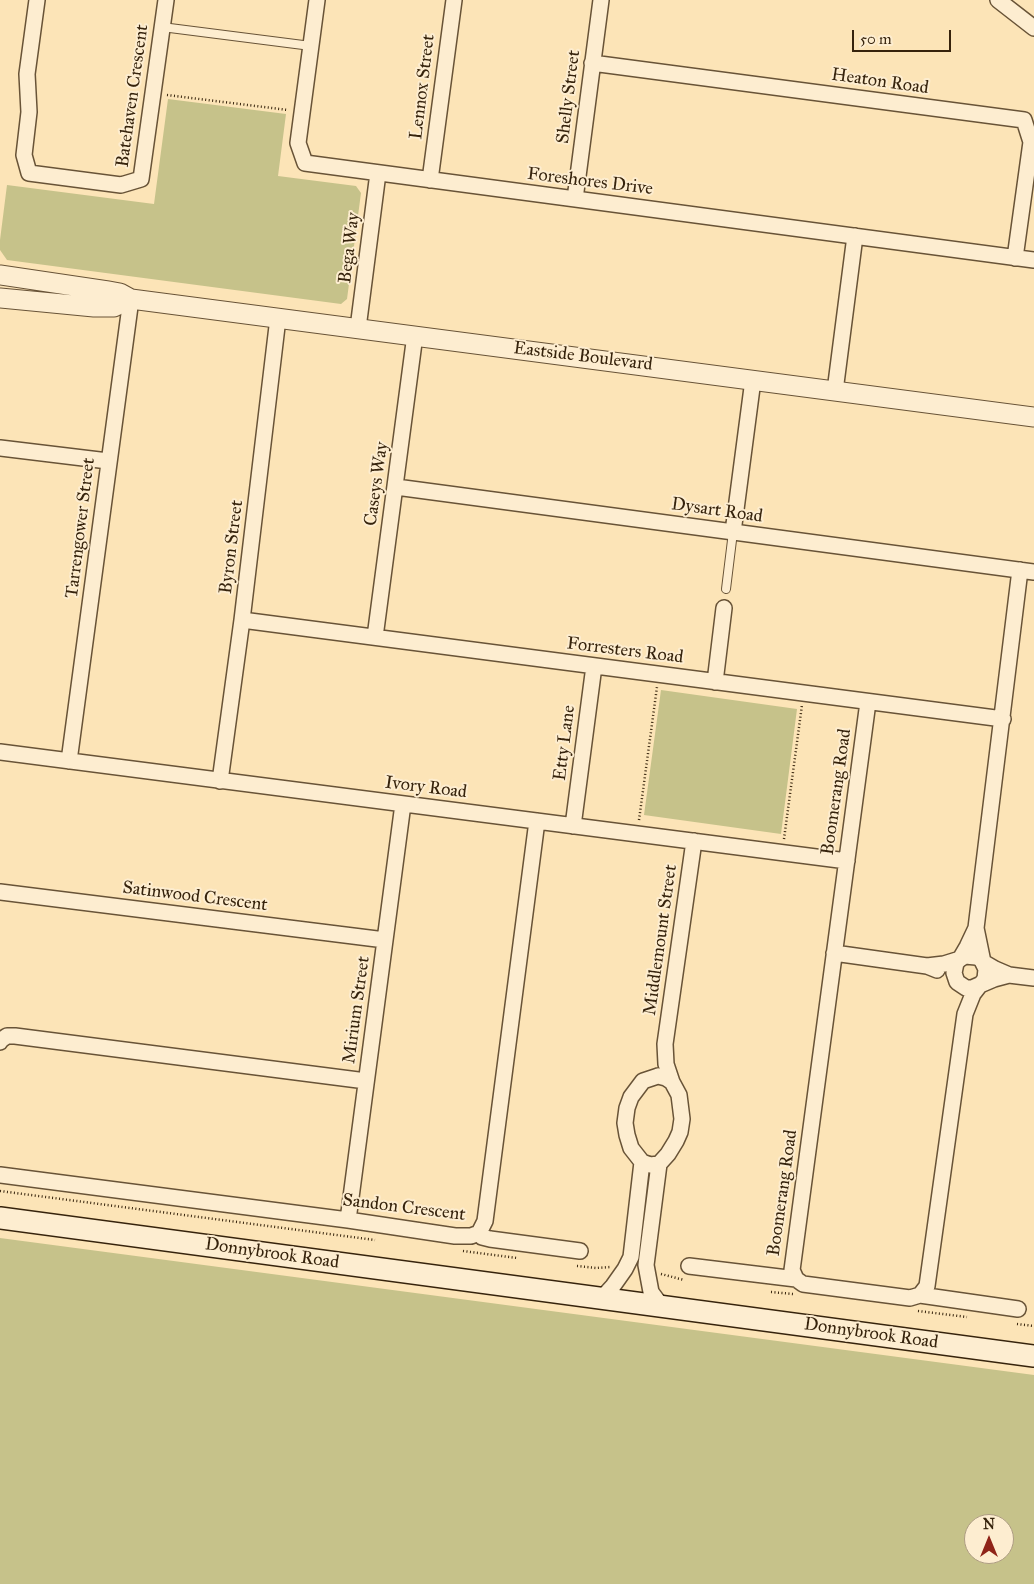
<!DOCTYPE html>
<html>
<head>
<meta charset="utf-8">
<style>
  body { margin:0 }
  #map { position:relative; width:1034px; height:1584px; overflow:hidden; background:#fce4b7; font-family:"IM FELL Great Primer",serif }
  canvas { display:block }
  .north { position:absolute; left:964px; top:1514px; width:50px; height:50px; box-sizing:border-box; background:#fdedd0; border:1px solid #ad9c82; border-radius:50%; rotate:0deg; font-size:14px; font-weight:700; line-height:20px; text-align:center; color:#36230c }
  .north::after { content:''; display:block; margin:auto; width:18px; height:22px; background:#8f2418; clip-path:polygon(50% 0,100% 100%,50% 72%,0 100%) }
  .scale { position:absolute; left:852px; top:30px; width:99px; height:22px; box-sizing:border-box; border:2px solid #36230c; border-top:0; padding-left:6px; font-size:15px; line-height:18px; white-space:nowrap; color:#36230c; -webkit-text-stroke:4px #fdedd0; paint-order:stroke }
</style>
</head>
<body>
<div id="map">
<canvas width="1034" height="1584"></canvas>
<div class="north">N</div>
<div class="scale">50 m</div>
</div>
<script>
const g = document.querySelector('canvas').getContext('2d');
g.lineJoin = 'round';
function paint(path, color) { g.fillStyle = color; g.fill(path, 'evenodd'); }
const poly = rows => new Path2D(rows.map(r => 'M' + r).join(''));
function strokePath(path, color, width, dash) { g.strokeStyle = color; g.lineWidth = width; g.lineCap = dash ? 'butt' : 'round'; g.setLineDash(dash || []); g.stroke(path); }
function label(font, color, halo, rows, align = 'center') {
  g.font = font + ' "IM FELL Great Primer",serif'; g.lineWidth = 4; g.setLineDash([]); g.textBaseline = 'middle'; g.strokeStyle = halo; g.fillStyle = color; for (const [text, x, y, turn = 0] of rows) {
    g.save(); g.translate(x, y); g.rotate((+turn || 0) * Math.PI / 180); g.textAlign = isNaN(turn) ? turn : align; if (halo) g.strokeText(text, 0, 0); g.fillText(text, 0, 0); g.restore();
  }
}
const green = poly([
  [168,99,286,114,278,176,356,186,361,193,347,299,341,304,7,260,0,250,0,240,7,185,154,204],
  [661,690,797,709,781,834,644,815],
  [0,1238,1034,1375,1034,1584,0,1584],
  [974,1524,1004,1524,1004,1554,974,1554]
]);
const path = poly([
  [167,95,288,110],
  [639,820,657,687],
  [784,839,802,705],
  [0,1191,375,1240],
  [463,1251,517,1258],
  [577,1266,596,1268,611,1267],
  [661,1274,684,1280],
  [771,1292,793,1294],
  [918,1311,967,1317],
  [1017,1324,1034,1326]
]);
const service = poly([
  [162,27,311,46],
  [726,589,733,532]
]);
const minor = poly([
  [37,0,27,74,29,112,24,155,29,173,121,185,141,179,166,0],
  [317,0,298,143,305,163,1034,260],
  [998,0,1034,28],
  [592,63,1024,120,1031,142,1015,258],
  [430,180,454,0],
  [575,199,601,0],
  [358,328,378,173],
  [835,391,855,236],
  [0,448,108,461],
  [396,487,1034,572],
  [733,532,753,380],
  [1020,570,976,928,983,962,995,969,1009,975,1034,978],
  [242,620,1003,719],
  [375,637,415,335],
  [715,682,724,608],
  [868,702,792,1270,796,1279,803,1284,910,1298,920,1295,927,1286,965,1014,973,994,980,985,994,979,1009,975],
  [0,752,847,861],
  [69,761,131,299],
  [220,781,242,620,278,318],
  [573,826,594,666],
  [0,892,385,940],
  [834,953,927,966,937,970],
  [927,966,944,964,960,959,965,956,976,957,981,959,986,969,985,979,981,984,972,988,966,988,957,982,954,973,956,963,960,959,967,947,976,928],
  [0,1042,1,1040,7,1036,15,1036,366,1081],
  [658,1076,666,1078,672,1082,679,1095,682,1119,680,1132,676,1141,668,1154,659,1164,650,1165,642,1162,631,1148,627,1135,625,1123,627,1108,631,1097,643,1081,658,1076],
  [672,1082,666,1064,665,1044,694,841],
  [659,1164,646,1265,651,1292,662,1307],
  [0,1175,348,1220,455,1236,471,1236,479,1233,485,1221,537,821],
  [348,1220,403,804],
  [479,1233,482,1237,490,1239,580,1251],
  [689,1266,796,1279],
  [920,1295,1018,1309],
  [602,1298,613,1286,625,1269,631,1257,642,1162]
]);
const tertiary = poly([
  [0,275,108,291,120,293,131,299,1034,417],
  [0,298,94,307,114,307,131,299]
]);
const secondary = poly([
  [0,1218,1034,1356]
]);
const streetNames = [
  ["Heaton Road",880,82,8],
  ["Lennox Street",423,87,-83],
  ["Batehaven Crescent",133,96,-82],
  ["Shelly Street",569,97,-83],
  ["Foreshores Drive",590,182,7],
  ["Bega Way",350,248,-83],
  ["Eastside Boulevard",583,357,7],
  ["Caseys Way",377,484,-82],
  ["Dysart Road",717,511,8],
  ["Tarrengower Street",81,528,-83],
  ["Byron Street",232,547,-83],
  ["Forresters Road",625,651,7],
  ["Etty Lane",565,743,-83],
  ["Ivory Road",426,788,7],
  ["Boomerang Road",837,792,-82],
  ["Satinwood Crescent",195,897,7],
  ["Middlemount Street",661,940,-82],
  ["Mirium Street",357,1010,-82],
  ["Boomerang Road",783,1193,-82],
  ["Sandon Crescent",404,1208,7],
  ["Donnybrook Road",272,1254,8],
  ["Donnybrook Road",871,1334,8]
];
paint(green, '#c6c28a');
strokePath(service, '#685337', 10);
strokePath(minor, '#685337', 18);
strokePath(tertiary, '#685337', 21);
strokePath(secondary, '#36230c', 24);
strokePath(path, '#36230c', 2.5, [1, 2.5]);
strokePath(service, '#fdedd0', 8);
strokePath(minor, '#fdedd0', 15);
strokePath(tertiary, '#fdedd0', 19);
strokePath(secondary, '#fdedd0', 21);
label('18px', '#36230c', '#fdedd0', streetNames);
</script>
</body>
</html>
